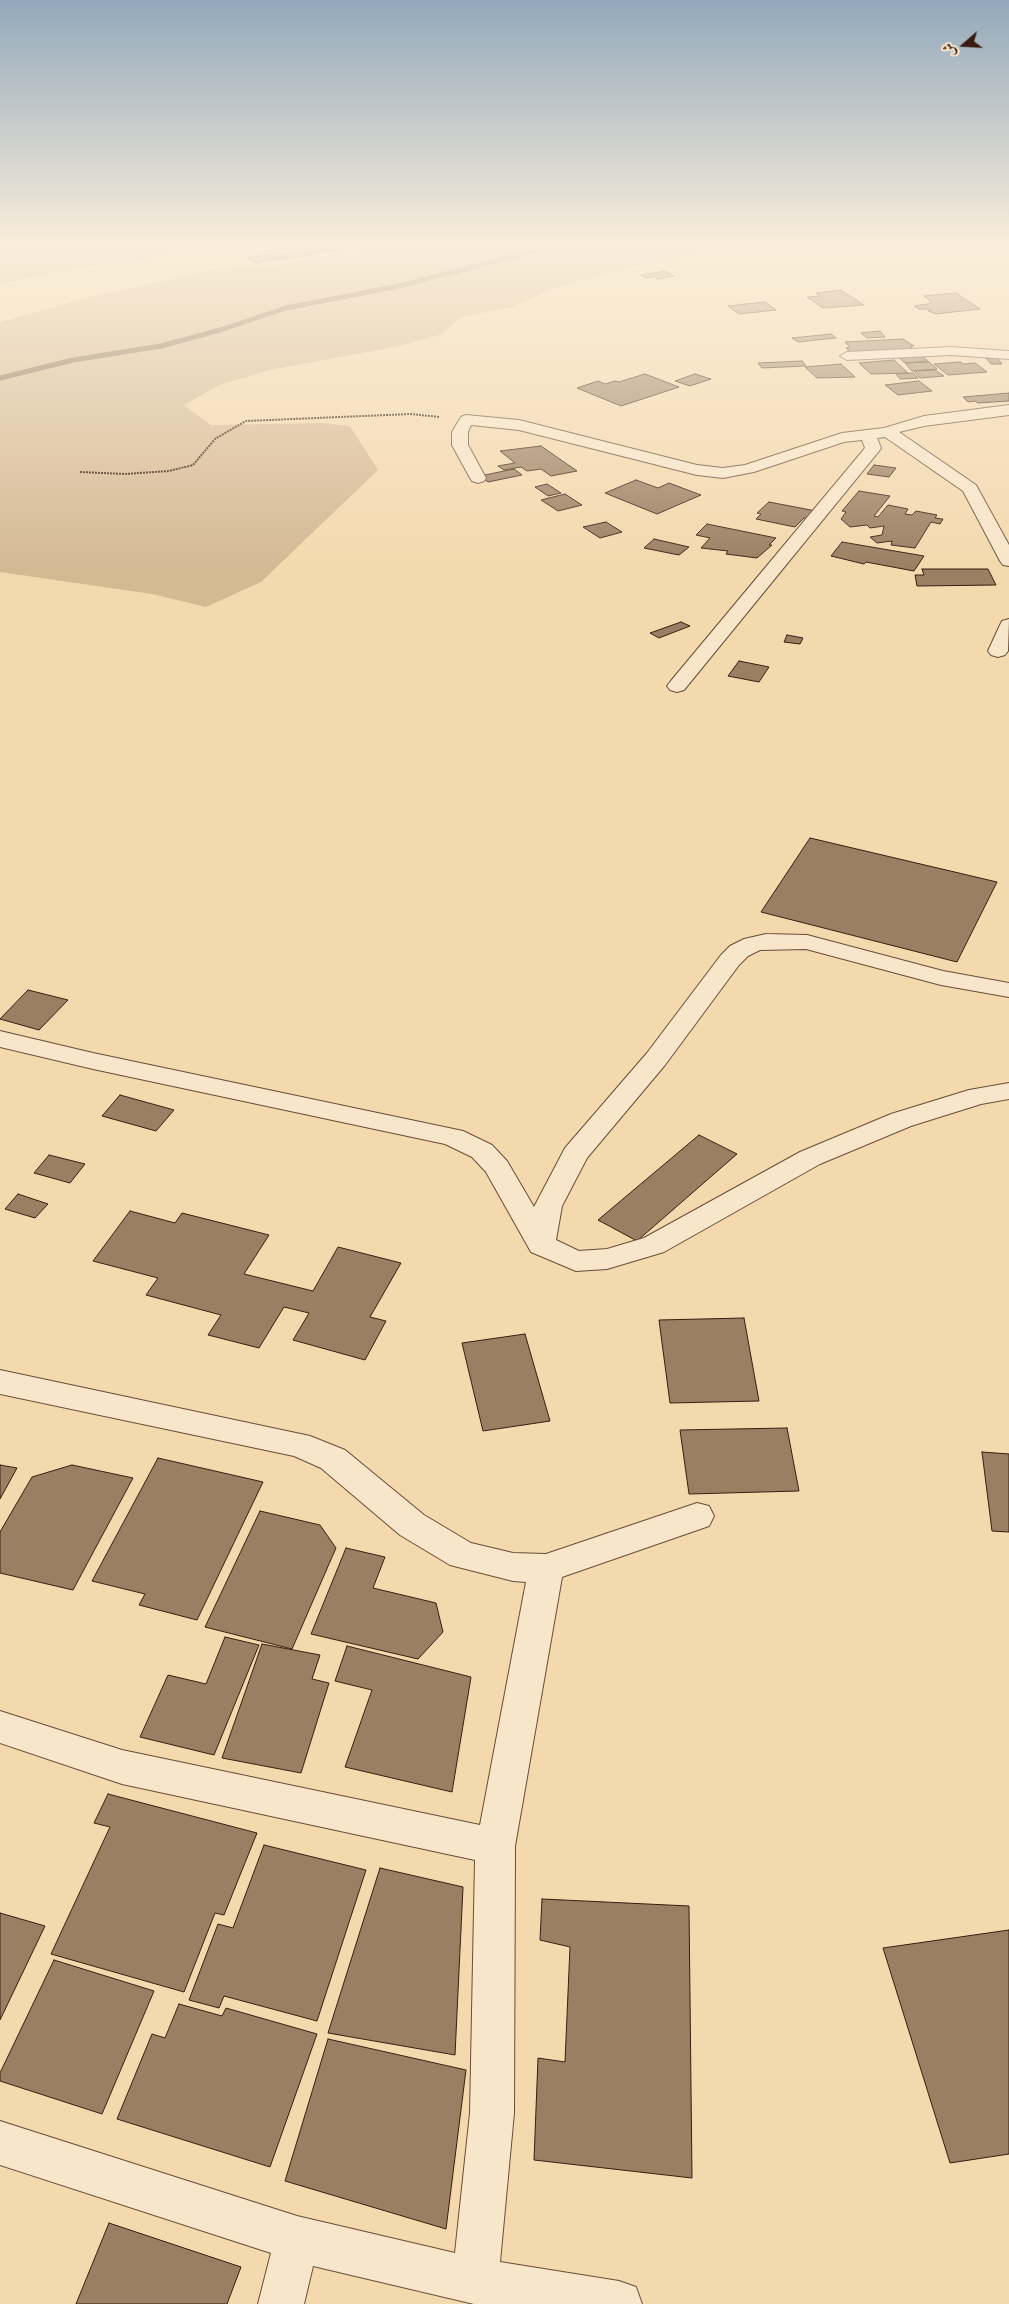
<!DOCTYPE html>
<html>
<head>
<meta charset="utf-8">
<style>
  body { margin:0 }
  #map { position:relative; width:1009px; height:2304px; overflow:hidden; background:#f4d9ae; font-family:"IM FELL DW Pica",Amiri,serif }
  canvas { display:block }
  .north { position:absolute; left:939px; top:20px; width:50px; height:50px; -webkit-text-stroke:4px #f8e6ca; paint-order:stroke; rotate:251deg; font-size:14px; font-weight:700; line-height:20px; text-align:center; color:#391e0f }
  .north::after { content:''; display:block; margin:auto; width:18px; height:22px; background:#391e0f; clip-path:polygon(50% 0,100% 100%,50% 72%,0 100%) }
</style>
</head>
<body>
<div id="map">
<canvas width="1009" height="2304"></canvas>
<div class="north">ش</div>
</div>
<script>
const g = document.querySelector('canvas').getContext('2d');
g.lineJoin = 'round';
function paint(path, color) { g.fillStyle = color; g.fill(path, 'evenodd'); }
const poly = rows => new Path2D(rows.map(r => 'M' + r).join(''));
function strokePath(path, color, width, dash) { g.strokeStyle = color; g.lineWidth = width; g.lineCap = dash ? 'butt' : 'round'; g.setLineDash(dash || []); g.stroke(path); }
const green = poly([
  [0,247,199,247,157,258,82,267,0,284],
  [373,247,736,247,613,271,550,290,511,307,461,317,443,334,395,347,269,370,219,385,184,405,211,425,322,423,350,426,378,470,261,582,206,607,152,594,0,572,0,322,90,297,215,269,283,264]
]);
const stream = poly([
  [0,250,12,247],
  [0,378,73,360,161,346,220,330,286,308,399,286,550,247]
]);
const building = poly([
  [317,247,340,247,345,249,278,260,264,251,272,250,280,255,320,249,317,247],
  [267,255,276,259,256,263,247,258,267,255],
  [665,271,674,276,658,279,654,277,646,278,641,275,665,271],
  [841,290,864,305,823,308,807,297,820,296,816,293,841,290],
  [956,293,980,309,936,314,928,311,932,311,929,309,919,309,914,306,928,304,932,302,924,296,956,293],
  [765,302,776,310,739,314,728,306,765,302],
  [880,331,885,337,867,338,861,333,880,331],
  [831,334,836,338,798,342,792,338,831,334],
  [903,339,914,346,910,346,914,350,852,354,846,348,850,347,845,342,903,339],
  [920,354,928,361,905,363,897,356,920,354],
  [986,358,997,358,1002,364,991,364,986,358],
  [894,360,908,373,871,374,859,363,894,360],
  [802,361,806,366,762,368,758,363,802,361],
  [929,362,937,369,912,371,905,363,929,362],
  [960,362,963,364,975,363,987,372,948,375,934,364,960,362],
  [841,364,855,377,817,378,805,367,841,364],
  [935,370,944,376,920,378,914,371,935,370],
  [913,373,918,378,900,379,896,374,913,373],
  [645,374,679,387,621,406,577,388,598,381,605,384,615,381,619,382,645,374],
  [695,374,711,379,690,386,675,381,695,374],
  [919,381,932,391,898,395,885,385,919,381],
  [1009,393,1009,401,978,403,975,401,968,402,963,397,1009,393],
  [541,446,577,471,551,476,541,469,527,471,521,467,504,470,498,466,515,463,500,451,541,446],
  [874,465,896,468,889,477,867,474,874,465],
  [514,469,522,475,488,482,480,476,514,469],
  [636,480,658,488,669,483,701,495,657,514,605,493,636,480],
  [547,484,561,493,548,496,535,487,547,484],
  [859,491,890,496,874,516,878,517,888,505,908,509,905,514,912,515,916,511,937,515,935,518,943,519,940,524,931,522,915,548,891,545,892,541,877,543,870,537,882,535,884,526,870,528,867,525,850,527,841,519,846,512,842,511,859,491],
  [565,494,582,505,558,511,541,500,565,494],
  [769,502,816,511,808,519,804,518,795,527,756,519,761,514,757,513,769,502],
  [606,522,622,532,600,538,583,527,606,522],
  [707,524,776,538,769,545,772,545,757,558,726,554,728,551,701,548,710,538,696,535,707,524],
  [654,539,689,547,679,555,644,548,654,539],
  [842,542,924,556,914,571,866,562,864,564,831,556,842,542],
  [922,569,988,569,996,585,917,586,915,575,924,575,922,569],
  [681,622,690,626,659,638,650,633,681,622],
  [787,635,803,638,800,644,784,642,787,635],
  [739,661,769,667,759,682,728,676,739,661],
  [810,838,997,882,957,962,761,912,810,838],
  [28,990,68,1000,39,1030,0,1019,28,990],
  [120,1095,174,1110,156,1131,102,1116,120,1095],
  [699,1135,737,1154,637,1241,598,1220,699,1135],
  [49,1155,85,1164,70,1183,34,1173,49,1155],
  [18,1194,48,1204,35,1218,5,1209,18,1194],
  [130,1211,175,1223,182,1213,269,1235,244,1274,313,1291,338,1247,401,1263,370,1317,386,1321,365,1360,293,1340,309,1313,284,1307,259,1348,208,1335,221,1315,146,1295,158,1278,93,1261,130,1211],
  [744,1318,759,1401,670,1403,659,1320,744,1318],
  [525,1334,550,1421,483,1431,462,1343,525,1334],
  [787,1428,799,1491,689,1494,680,1430,787,1428],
  [982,1452,1009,1454,1009,1532,992,1531,982,1452],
  [158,1458,263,1482,197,1620,139,1605,145,1594,92,1581,158,1458],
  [0,1465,17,1468,0,1499,0,1465],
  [72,1465,133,1478,73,1590,0,1573,0,1532,32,1477,72,1465],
  [260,1511,320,1525,336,1548,292,1649,205,1627,260,1511],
  [346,1548,385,1557,373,1588,436,1603,443,1632,418,1659,311,1634,346,1548],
  [225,1637,259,1645,214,1755,140,1737,168,1675,206,1684,225,1637],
  [262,1644,320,1655,312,1679,329,1683,301,1773,222,1758,262,1644],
  [347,1646,471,1677,452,1792,345,1767,372,1690,335,1681,347,1646],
  [108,1794,257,1833,224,1915,215,1913,184,1992,51,1954,110,1827,94,1823,108,1794],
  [264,1845,366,1870,317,2021,224,1996,219,2008,189,2000,218,1924,233,1928,264,1845],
  [380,1868,463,1887,455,2055,328,2033,380,1868],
  [542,1899,689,1906,692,2178,534,2160,538,2058,565,2062,570,1947,540,1940,542,1899],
  [0,1913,45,1926,0,2020,0,1913],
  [1009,1930,1009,2154,950,2163,883,1948,1009,1930],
  [54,1960,154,1991,102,2114,0,2081,0,2073,54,1960],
  [179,2004,222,2016,226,2008,317,2034,270,2167,117,2119,152,2034,165,2038,179,2004],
  [328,2039,466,2070,446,2229,285,2181,328,2039],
  [109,2223,241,2267,227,2304,76,2304,109,2223]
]);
const path = poly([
  [80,472,125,474,169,471,193,465,215,439,246,421,410,414,440,417]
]);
const minor = poly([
  [951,347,1009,351,1009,359,951,355,847,360,840,356,847,352,951,347],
  [1009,405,1009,415,924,426,899,432,976,485,1009,545,1009,566,1003,565,1000,561,963,491,885,437,877,438,881,448,879,451,684,690,677,692,670,690,667,686,670,682,865,448,862,440,844,442,754,472,723,478,697,475,519,430,471,425,468,432,468,445,486,478,484,481,478,483,472,481,470,478,452,445,452,432,461,417,466,415,519,420,697,465,723,468,745,465,842,433,884,428,924,416,1009,405],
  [1009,619,1008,651,1005,655,998,657,991,655,988,651,1000,625,1002,621,1009,619],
  [766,934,807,935,943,971,1009,983,1009,997,941,985,806,949,760,950,748,956,739,965,665,1065,587,1158,562,1206,556,1240,579,1251,607,1249,644,1238,800,1152,891,1114,969,1090,1009,1083,1009,1099,981,1104,911,1126,820,1164,664,1252,607,1269,576,1271,531,1252,486,1172,472,1157,445,1144,93,1069,0,1047,0,1031,93,1053,463,1131,492,1145,507,1161,534,1207,565,1148,647,1053,721,955,730,946,744,939,766,934],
  [0,1370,310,1436,345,1450,424,1515,471,1543,513,1553,546,1554,697,1503,709,1506,714,1516,709,1526,562,1577,515,1846,514,2113,500,2262,619,2281,636,2287,642,2304,474,2304,313,2266,304,2304,258,2304,271,2253,0,2165,0,2121,297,2216,455,2253,470,2113,475,1860,122,1784,0,1743,0,1711,122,1750,480,1825,526,1582,513,1581,450,1565,400,1535,321,1468,294,1456,0,1394,0,1370]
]);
paint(green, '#d4b993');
strokePath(stream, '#83684e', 5);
paint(building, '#9a7f62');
strokePath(building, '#391e0f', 1);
strokePath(minor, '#684d37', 2);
strokePath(path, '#391e0f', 2, [2, 1]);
paint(minor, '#f8e6ca');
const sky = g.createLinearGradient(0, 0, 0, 569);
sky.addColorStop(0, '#93a9bb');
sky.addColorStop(0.43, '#faeedb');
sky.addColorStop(1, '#faeedb00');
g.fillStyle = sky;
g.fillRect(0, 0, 1009, 569);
</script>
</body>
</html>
